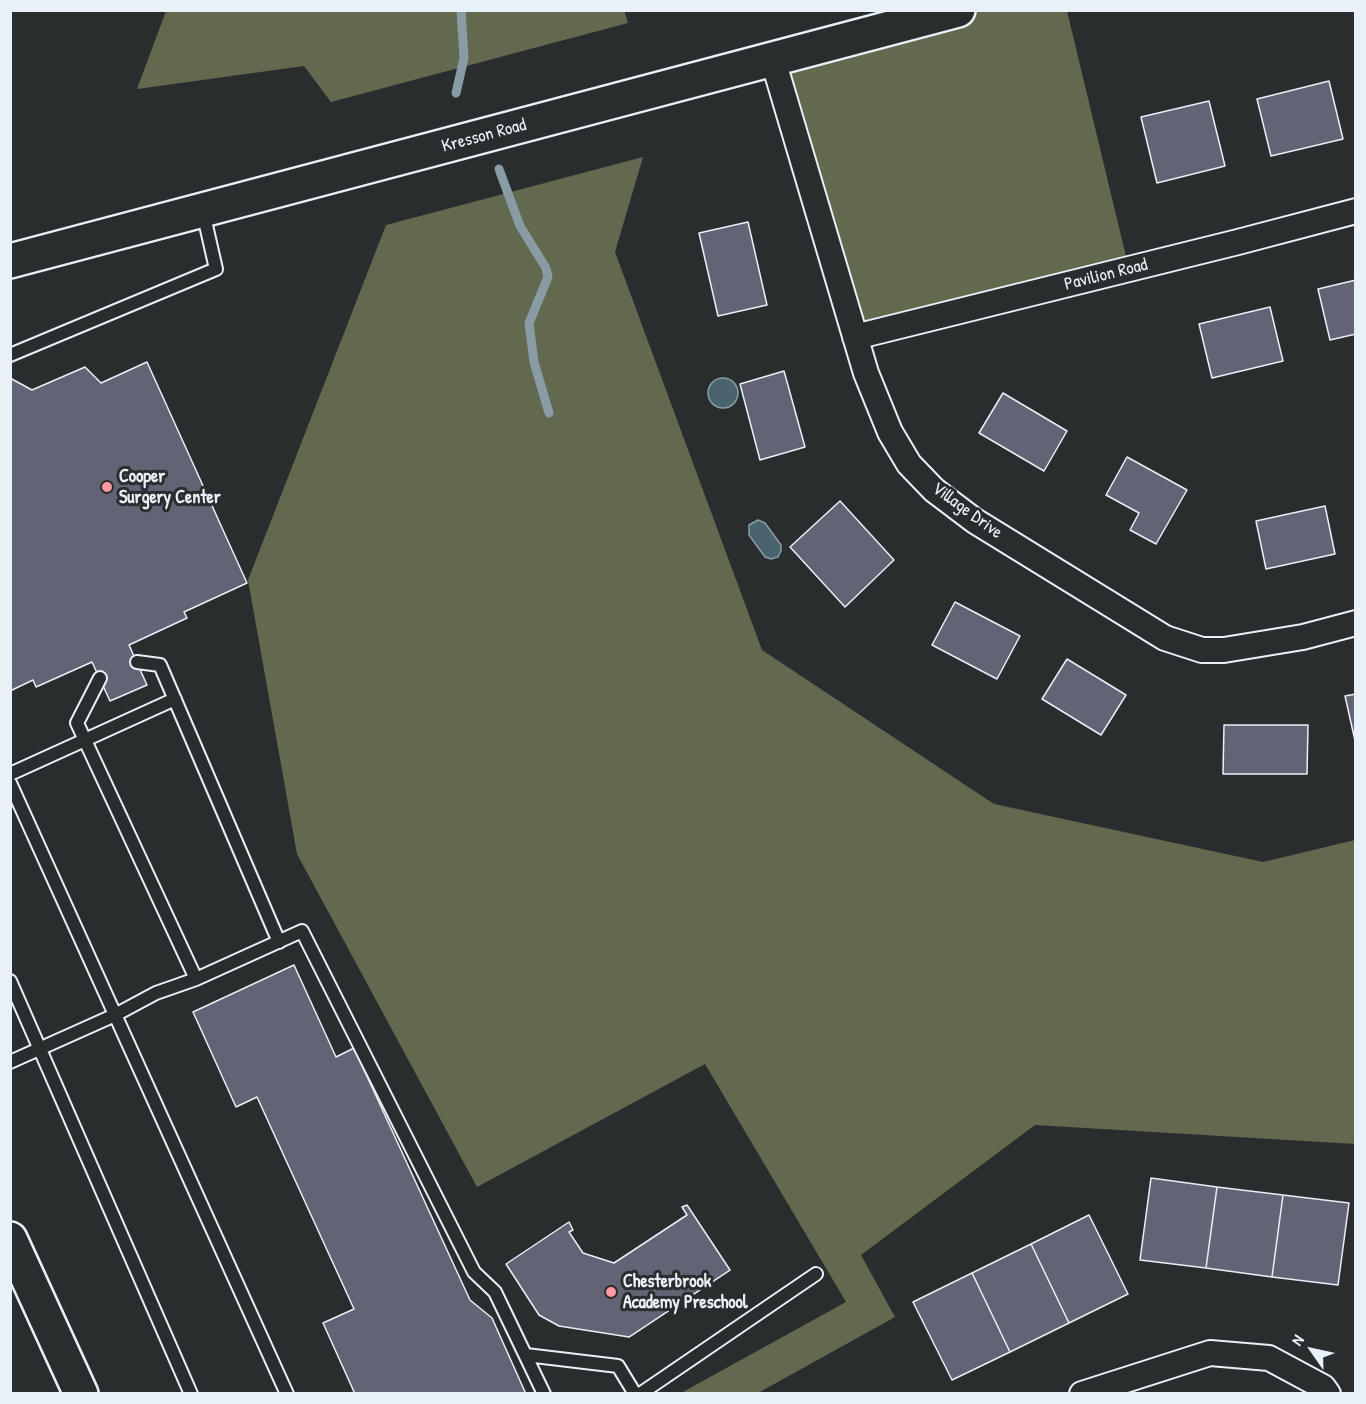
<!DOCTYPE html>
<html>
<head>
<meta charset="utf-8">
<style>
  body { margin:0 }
  #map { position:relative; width:1366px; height:1404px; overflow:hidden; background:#2a2d2e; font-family:"Patrick Hand",sans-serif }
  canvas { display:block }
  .frame { position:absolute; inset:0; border:12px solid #e8f1f8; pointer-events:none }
  .north { position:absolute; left:1282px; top:1320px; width:60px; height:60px; -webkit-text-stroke:4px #2a2d2e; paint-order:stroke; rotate:304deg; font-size:16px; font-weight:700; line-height:24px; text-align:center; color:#e8f1f8 }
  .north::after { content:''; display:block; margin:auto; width:21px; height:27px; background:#e8f1f8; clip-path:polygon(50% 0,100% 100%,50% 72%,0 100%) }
</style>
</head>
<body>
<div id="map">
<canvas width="1366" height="1404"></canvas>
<div class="frame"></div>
<div class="north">N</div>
</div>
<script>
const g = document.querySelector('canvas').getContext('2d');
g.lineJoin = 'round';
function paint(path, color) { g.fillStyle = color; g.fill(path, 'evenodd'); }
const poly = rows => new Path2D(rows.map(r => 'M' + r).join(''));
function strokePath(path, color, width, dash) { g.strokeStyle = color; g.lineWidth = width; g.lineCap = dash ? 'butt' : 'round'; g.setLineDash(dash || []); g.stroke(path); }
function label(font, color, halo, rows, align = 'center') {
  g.font = font + ' "Patrick Hand",sans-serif'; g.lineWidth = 6; g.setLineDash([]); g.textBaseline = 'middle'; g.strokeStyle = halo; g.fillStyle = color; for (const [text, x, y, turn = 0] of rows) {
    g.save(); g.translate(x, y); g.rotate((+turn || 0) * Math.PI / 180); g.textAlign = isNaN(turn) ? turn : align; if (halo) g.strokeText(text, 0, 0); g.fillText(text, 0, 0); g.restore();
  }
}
const green = poly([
  [624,10,628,23,331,102,304,66,137,89,166,11],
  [958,11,1067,11,1129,269,855,337,773,60],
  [643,157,615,252,762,650,994,804,1263,862,1355,840,1355,1144,1035,1125,861,1255,895,1317,758,1393,681,1393,846,1302,705,1064,477,1187,297,854,248,580,386,225]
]);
const water = poly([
  '708 393a15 15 0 1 1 30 0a15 15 0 1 1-30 0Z',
  [758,520,765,523,781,545,781,551,778,557,771,559,765,557,749,535,749,525,758,520]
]);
const stream = poly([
  [456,93,464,58,461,10],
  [499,169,520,226,546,268,548,277,529,323,534,362,549,413]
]);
const building = poly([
  [1329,81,1343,139,1271,156,1257,99,1329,81],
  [1209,101,1225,166,1157,183,1141,117,1209,101],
  [748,222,767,305,718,316,699,233,748,222],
  [1356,280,1356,334,1330,340,1318,289,1356,280],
  [1270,307,1283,361,1212,378,1199,324,1270,307],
  [147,362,247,583,184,612,187,618,129,645,147,685,110,701,92,662,36,687,33,680,10,691,10,378,32,390,85,367,101,383,147,362],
  [784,371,805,447,760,460,740,384,784,371],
  [1003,393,1067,431,1044,471,979,433,1003,393],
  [1127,457,1187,490,1156,544,1130,530,1139,513,1106,495,1127,457],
  [840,501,894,560,845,607,790,547,840,501],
  [1325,506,1335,554,1266,569,1256,521,1325,506],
  [955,602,1020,636,997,679,932,645,955,602],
  [1067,659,1126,695,1101,735,1042,699,1067,659],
  [1356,694,1356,745,1345,696,1356,694],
  [1224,725,1308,725,1307,774,1223,774,1224,725],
  [294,965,336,1057,354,1048,470,1300,492,1318,526,1394,355,1394,323,1323,354,1309,257,1097,236,1107,193,1012,294,965],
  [1151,1178,1217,1187,1206,1268,1140,1260,1151,1178],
  [1217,1187,1283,1195,1272,1277,1206,1268,1217,1187],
  [1283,1195,1349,1203,1338,1285,1272,1277,1283,1195],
  [687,1205,730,1270,629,1337,559,1326,539,1315,506,1264,569,1222,573,1230,569,1232,583,1253,614,1263,687,1215,682,1207,687,1205],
  [1089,1215,1128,1294,1069,1323,1031,1244,1089,1215],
  [1031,1244,1069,1323,1010,1352,972,1273,1031,1244],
  [972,1273,1010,1352,952,1380,913,1302,972,1273]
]);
const service = poly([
  [10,355,216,269,203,212],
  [137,662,160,665,279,942],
  [100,678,77,723,196,979],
  [10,774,175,699],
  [10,783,287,1394],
  [10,981,191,1394],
  [10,1062,115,1015,156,993,196,979,302,931,474,1272,495,1292,544,1394],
  [526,1355,618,1366,635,1394],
  [640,1394,816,1274]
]);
const minor = poly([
  [773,60,866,373,890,432,909,464,934,490,975,521,1165,638,1202,650,1224,650,1303,637,1356,623],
  [855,337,1238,242,1356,211],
  [1082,1394,1210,1353,1269,1358,1323,1387,1328,1394]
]);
const secondary = poly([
  [10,261,958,10],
  [10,1239,81,1394]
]);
const markers = [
  [107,487,6,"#ff9aa2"],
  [611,1292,6,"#ff9aa2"]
];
const streetNames = [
  ["Kresson Road",484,136,-15],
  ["Pavilion Road",1106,275,-14],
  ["Village Drive",967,511,36]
];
const poiNames = [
  ["Cooper",119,477],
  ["Surgery Center",119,498],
  ["Chesterbrook",623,1282],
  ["Academy Preschool",623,1303]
];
paint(green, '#62694f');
paint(water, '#4a646f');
strokePath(water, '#899ca6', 1.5);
strokePath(stream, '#899ca6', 9);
paint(building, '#626476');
strokePath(building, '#e8f1f8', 1.5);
strokePath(service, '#e8f1f8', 16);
strokePath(minor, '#e8f1f8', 28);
strokePath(secondary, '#e8f1f8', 38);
strokePath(service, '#2a2d2e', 12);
strokePath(minor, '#2a2d2e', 24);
strokePath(secondary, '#2a2d2e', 33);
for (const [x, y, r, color] of markers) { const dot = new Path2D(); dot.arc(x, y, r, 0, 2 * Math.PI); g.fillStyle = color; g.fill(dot); strokePath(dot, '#2a2d2e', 2); }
label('18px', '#e8f1f8', '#2a2d2e', streetNames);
label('bold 18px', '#e8f1f8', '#2a2d2e', poiNames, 'left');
</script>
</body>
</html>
